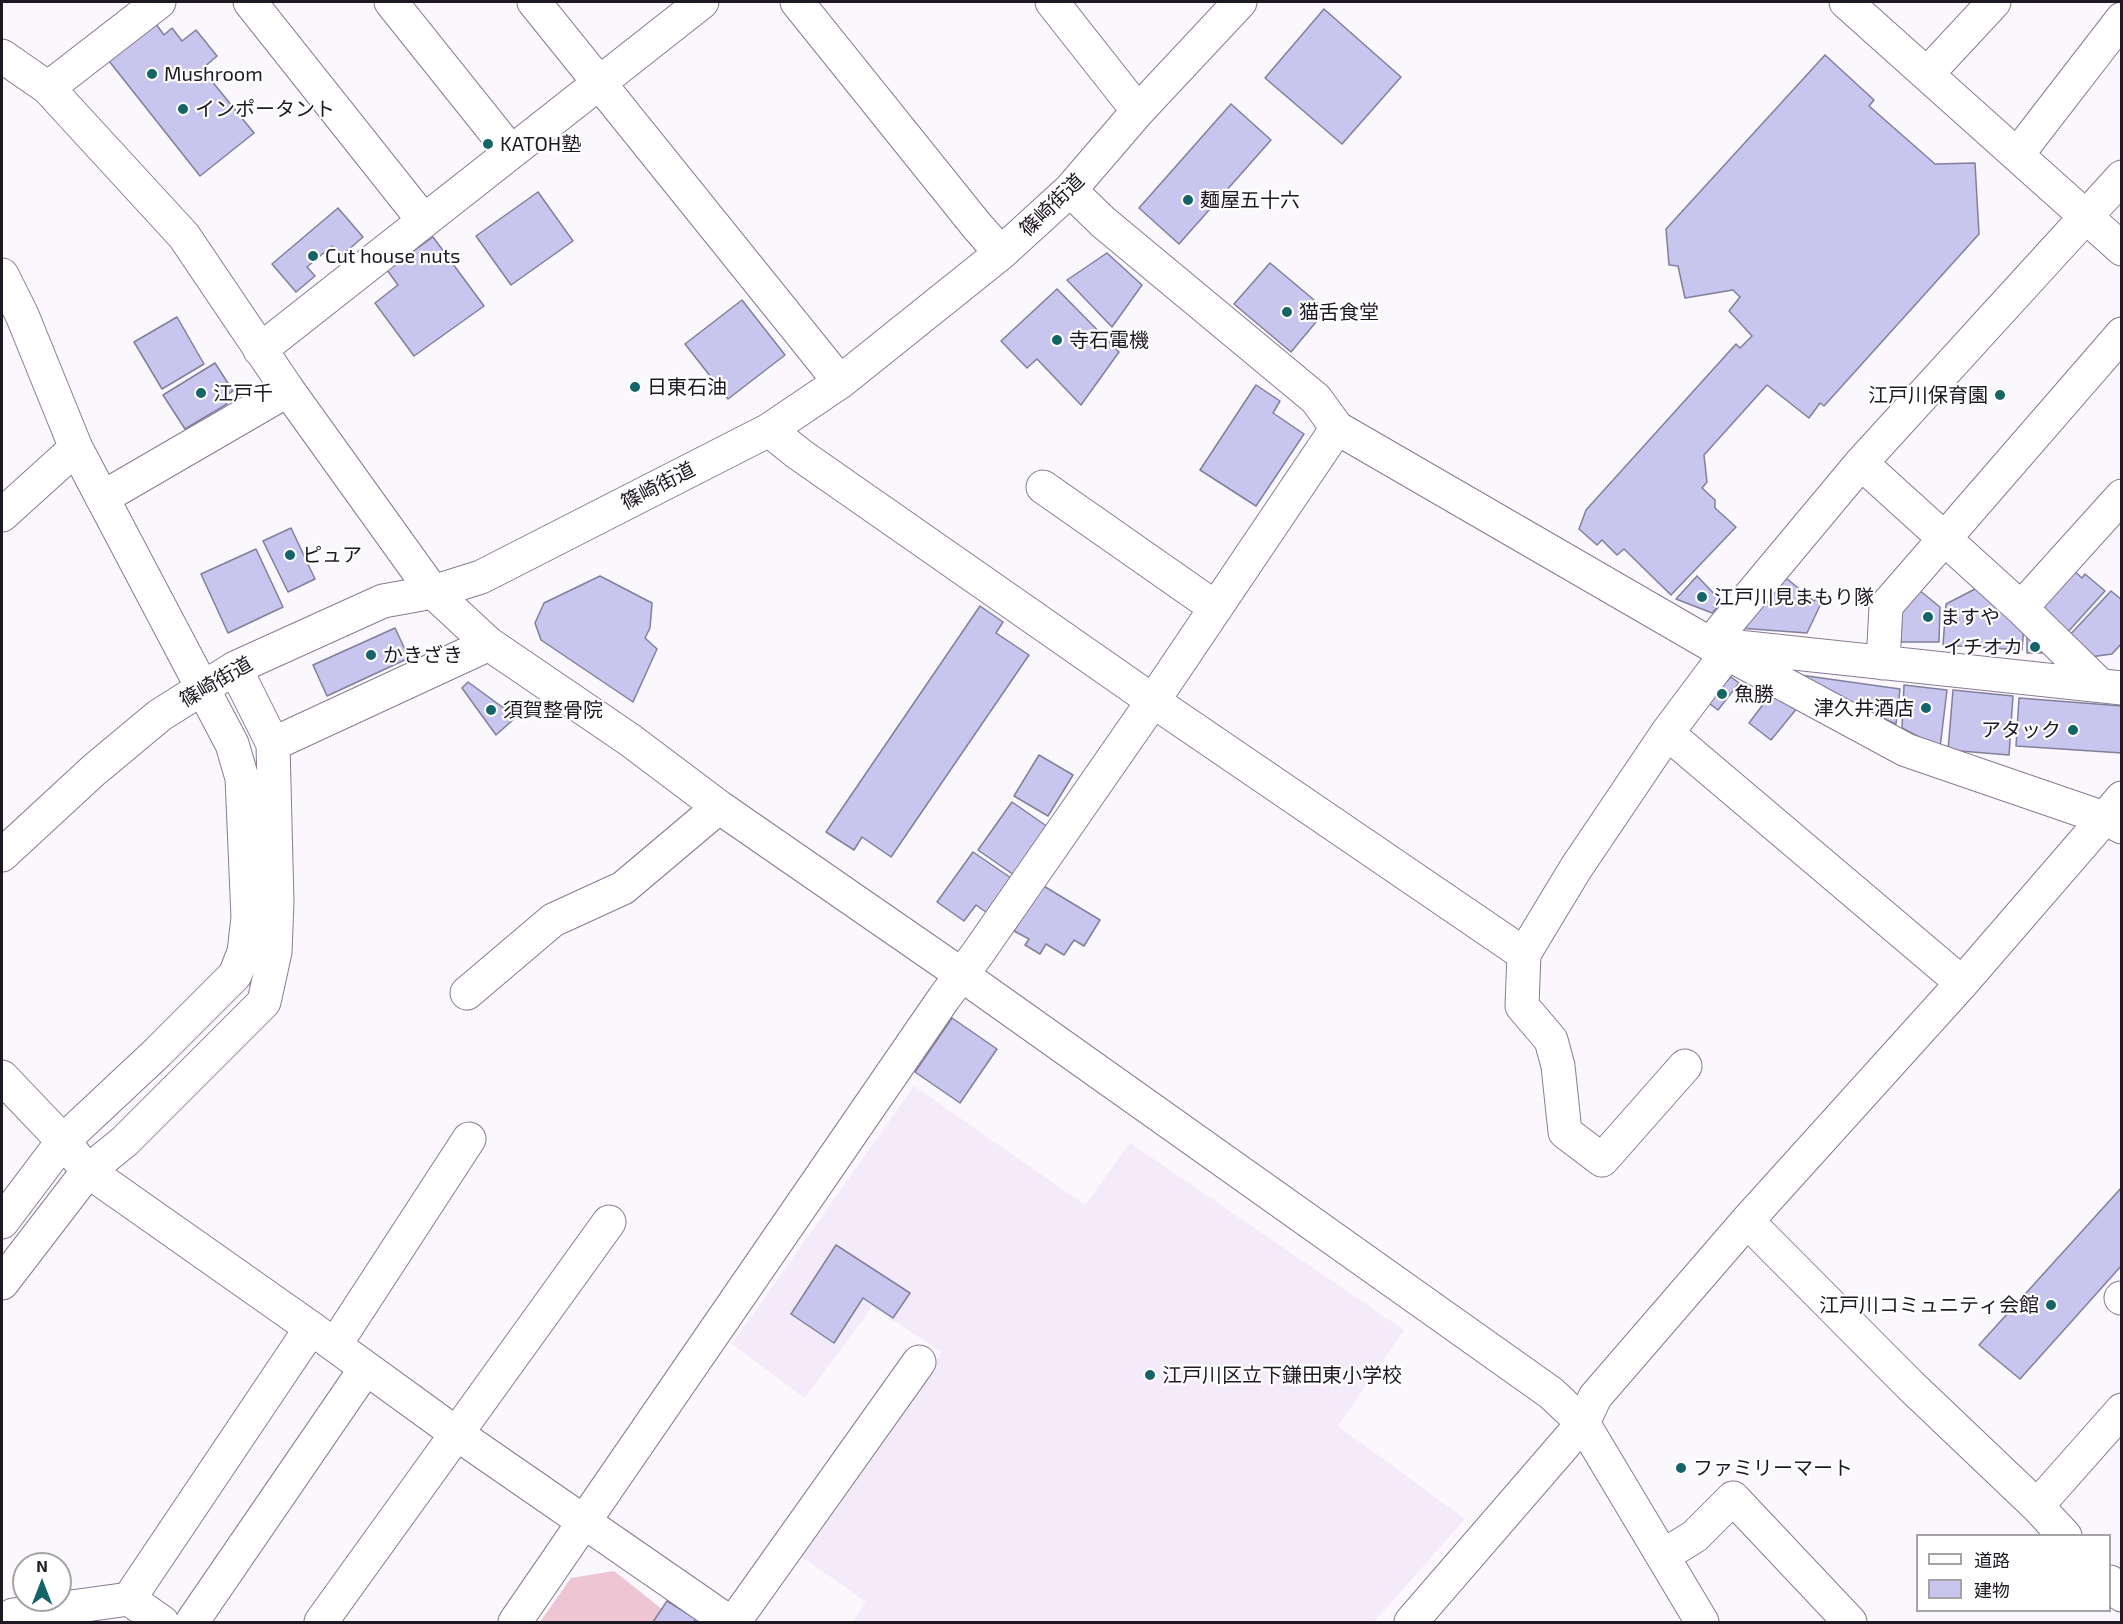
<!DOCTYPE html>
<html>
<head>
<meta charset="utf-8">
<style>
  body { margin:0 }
  #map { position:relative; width:2123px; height:1624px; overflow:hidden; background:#faf7fd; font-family:"Exo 2","Noto Sans JP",sans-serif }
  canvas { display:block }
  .frame { position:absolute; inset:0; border:3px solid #1e1822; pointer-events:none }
  .legend { position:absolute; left:1916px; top:1534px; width:195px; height:78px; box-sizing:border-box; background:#fff; border:2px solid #a5a3a7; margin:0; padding:8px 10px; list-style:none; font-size:18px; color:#1e1822 }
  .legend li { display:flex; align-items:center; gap:12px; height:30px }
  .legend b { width:30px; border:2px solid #a5a3a7 }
  .north { position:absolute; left:12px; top:1552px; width:60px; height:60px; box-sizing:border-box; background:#fff; border:2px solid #a5a3a7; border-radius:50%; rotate:0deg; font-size:16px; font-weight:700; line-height:24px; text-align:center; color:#1e1822 }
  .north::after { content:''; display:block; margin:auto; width:21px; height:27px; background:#156467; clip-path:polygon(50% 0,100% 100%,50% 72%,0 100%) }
</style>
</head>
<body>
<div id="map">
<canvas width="2123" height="1624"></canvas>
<div class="frame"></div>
<ul class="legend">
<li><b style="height:8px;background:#fff"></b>道路</li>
<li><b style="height:16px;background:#c8c5ee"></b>建物</li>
</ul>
<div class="north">N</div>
</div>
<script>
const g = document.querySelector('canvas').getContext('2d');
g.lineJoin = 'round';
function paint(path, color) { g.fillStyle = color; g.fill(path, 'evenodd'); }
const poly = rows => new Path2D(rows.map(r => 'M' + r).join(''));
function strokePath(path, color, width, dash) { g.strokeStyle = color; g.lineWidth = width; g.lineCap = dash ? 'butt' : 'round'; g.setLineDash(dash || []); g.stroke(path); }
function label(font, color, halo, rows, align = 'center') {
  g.font = font + ' "Exo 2","Noto Sans JP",sans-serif'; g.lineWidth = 4.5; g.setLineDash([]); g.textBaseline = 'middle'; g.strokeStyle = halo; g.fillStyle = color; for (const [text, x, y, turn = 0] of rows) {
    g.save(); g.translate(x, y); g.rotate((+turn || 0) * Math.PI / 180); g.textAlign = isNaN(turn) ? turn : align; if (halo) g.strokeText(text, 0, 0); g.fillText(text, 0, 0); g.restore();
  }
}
const built = poly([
  [914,1086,1085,1205,1130,1143,1404,1330,1338,1426,1465,1519,1374,1622,852,1622,866,1602,801,1556,942,1352,872,1307,805,1398,732,1344]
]);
const green = poly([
  [614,1571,662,1609,652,1622,540,1622,571,1578]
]);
const building = poly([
  [1324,9,1401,77,1342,144,1265,78,1324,9],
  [156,24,164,35,172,28,182,41,196,30,217,56,202,69,254,133,200,176,109,61,156,24],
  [1825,55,1874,100,1869,106,1935,164,1975,163,1979,234,1824,406,1820,403,1809,418,1767,385,1704,455,1707,482,1702,488,1715,500,1715,508,1736,527,1671,595,1624,549,1617,555,1602,540,1597,545,1579,529,1586,510,1736,344,1740,348,1752,336,1729,311,1740,297,1733,290,1685,298,1678,266,1669,265,1666,229,1825,55],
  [1231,104,1271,140,1179,244,1139,208,1231,104],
  [538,192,573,241,511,285,476,236,538,192],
  [338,208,363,237,340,257,332,246,307,267,315,276,296,292,272,264,338,208],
  [433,237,484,306,414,356,375,303,398,285,387,270,433,237],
  [1107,253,1142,285,1112,327,1067,280,1107,253],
  [1270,263,1326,310,1291,352,1234,304,1270,263],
  [1057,289,1119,352,1081,405,1037,359,1027,368,1001,341,1057,289],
  [742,300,785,355,728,399,685,344,742,300],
  [177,317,204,364,162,389,134,342,177,317],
  [215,363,233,391,223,397,227,404,185,429,163,395,215,363],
  [1256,385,1280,401,1273,413,1304,434,1256,506,1200,470,1256,385],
  [291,528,315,579,288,592,263,541,291,528],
  [256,549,283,607,228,633,201,574,256,549],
  [2072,569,2082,578,2085,574,2105,591,2065,635,2035,610,2072,569],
  [600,576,652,603,650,628,645,638,657,649,633,702,541,640,535,623,544,603,600,576],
  [1697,576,1722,602,1712,613,1676,599,1697,576],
  [1786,578,1814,601,1821,594,1825,595,1807,633,1739,628,1786,578],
  [1977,588,2024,627,2022,650,1943,645,1946,604,1977,588],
  [1919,590,1940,607,1939,642,1901,642,1902,603,1919,590],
  [2111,591,2122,600,2122,643,2112,654,2090,657,2067,638,2111,591],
  [980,606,1003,622,996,633,1029,655,891,857,862,837,854,850,826,832,980,606],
  [395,628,409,658,327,696,313,665,395,628],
  [2027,629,2048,653,2027,653,2027,629],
  [1786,673,1900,689,1896,724,1784,676,1786,673],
  [1719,675,1727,681,1731,677,1739,683,1718,710,1702,698,1719,675],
  [468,682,516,717,496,735,462,688,468,682],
  [1904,685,1947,690,1940,748,1902,728,1904,685],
  [1953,690,2013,696,2009,755,1948,750,1953,690],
  [1771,694,1798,707,1771,740,1749,723,1771,694],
  [2019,698,2122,706,2122,753,2016,746,2019,698],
  [1039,755,1073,775,1048,816,1014,796,1039,755],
  [1012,802,1048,827,1014,875,978,850,1012,802],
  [973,852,1014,880,990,915,976,905,964,921,937,902,973,852],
  [1042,885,1100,920,1084,946,1074,940,1064,955,1046,944,1040,954,1025,945,1029,939,1014,931,1042,885],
  [952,1018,997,1049,960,1103,915,1072,952,1018],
  [2122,1187,2122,1265,2020,1379,1979,1345,2122,1187],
  [836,1245,910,1293,893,1318,863,1298,834,1343,791,1314,836,1245],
  [667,1601,696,1619,693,1622,653,1622,667,1601]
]);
const minor = poly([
  [250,2,424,221],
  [391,2,511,152],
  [534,2,840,382],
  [797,2,977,226,1001,253],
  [1052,2,1138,111],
  [1846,2,2122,249],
  [2,56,48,88,184,236,288,390,433,592,489,644,630,740,719,807,962,975,1551,1393,1583,1423,1702,1622],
  [1927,74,1994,2],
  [48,88,159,2],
  [2017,155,2122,19],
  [2122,177,1861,463,1710,644,1906,750,2104,818,2122,827],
  [1070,190,1103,222,1316,399,1337,428,1710,644,2122,688],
  [2,275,22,315,76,448,232,744,242,778,248,918,244,952,235,975,158,1052,63,1141,2,1222],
  [260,350,702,2],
  [769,430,799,454,1153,701,1524,954],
  [1861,463,2021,608,2100,685],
  [1043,487,1216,608],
  [102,498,288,390],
  [2,515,76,448],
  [2021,608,2122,496],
  [1883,663,1886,606,2122,334],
  [1667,733,1962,983],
  [273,744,489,644],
  [2,855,94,770,160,715,235,668,383,601,433,592,481,577,769,430,840,382,1001,253,1070,190,1138,111,1240,2],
  [467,993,553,920,623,888,719,807],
  [1685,1066,1602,1160,1565,1132,1558,1066,1551,1040,1522,1006,1524,954,1576,868,1667,733,1727,653],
  [2,1077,63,1141,88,1171,311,1328,457,1434,729,1622],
  [1747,1221,1911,1386,2037,1506,2065,1536],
  [2,1283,88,1171,125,1141,264,1002,275,952,277,902,273,744,235,668],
  [2121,1298,2122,1298],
  [335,1345,469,1139],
  [2037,1506,2122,1410],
  [1663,1556,1695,1536,1733,1498,1850,1622],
  [2110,1582,2122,1595],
  [129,1599,311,1328],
  [13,1615,129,1599,162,1622],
  [192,1622,366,1368],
  [321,1622,609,1222],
  [515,1622,944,998,978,953,1153,701,1337,428],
  [734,1622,919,1362],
  [1411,1622,1583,1423,1595,1397,1747,1221,1962,983,2122,798]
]);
const markers = [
  [152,74,6,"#156467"],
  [183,109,6,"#156467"],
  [488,144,6,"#156467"],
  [1188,200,6,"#156467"],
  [313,256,6,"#156467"],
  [1287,312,6,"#156467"],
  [1057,340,6,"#156467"],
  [635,387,6,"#156467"],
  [201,393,6,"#156467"],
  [2000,395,6,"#156467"],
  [290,555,6,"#156467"],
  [1702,597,6,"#156467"],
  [1928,617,6,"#156467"],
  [2035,647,6,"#156467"],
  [371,655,6,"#156467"],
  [1722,694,6,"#156467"],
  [1926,708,6,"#156467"],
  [491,710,6,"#156467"],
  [2073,730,6,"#156467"],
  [2051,1305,6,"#156467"],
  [1150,1375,6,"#156467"],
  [1681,1468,6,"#156467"]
];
const poiNames = [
  ["Mushroom",164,74],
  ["インポータント",195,109],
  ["KATOH塾",500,144],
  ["麺屋五十六",1200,200],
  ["Cut house nuts",325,256],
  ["猫舌食堂",1299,312],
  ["寺石電機",1069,340],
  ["日東石油",647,387],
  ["江戸千",213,393],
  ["江戸川保育園",1988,395,"right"],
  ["ピュア",302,555],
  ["江戸川見まもり隊",1714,597],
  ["ますや",1940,617],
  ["イチオカ",2023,647,"right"],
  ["かきざき",383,655],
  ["魚勝",1734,694],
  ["津久井酒店",1914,708,"right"],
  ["須賀整骨院",503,710],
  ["アタック",2061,730,"right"],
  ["江戸川コミュニティ会館",2039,1305,"right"],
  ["江戸川区立下鎌田東小学校",1162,1375],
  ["ファミリーマート",1693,1468]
];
const streetNames = [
  ["篠崎街道",1052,205,-44],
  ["篠崎街道",658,486,-27],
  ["篠崎街道",216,682,-30]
];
paint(built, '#f4ebfa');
paint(green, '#eec6d3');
paint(building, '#c8c5ee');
strokePath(building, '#827f9c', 1.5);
strokePath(minor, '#8a7a95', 35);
strokePath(minor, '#fff', 33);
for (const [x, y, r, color] of markers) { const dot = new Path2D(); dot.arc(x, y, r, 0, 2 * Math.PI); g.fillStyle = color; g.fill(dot); strokePath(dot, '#fff', 2); }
label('20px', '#1e1822', '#fff', poiNames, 'left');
label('20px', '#1e1822', '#fff', streetNames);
</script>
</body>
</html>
